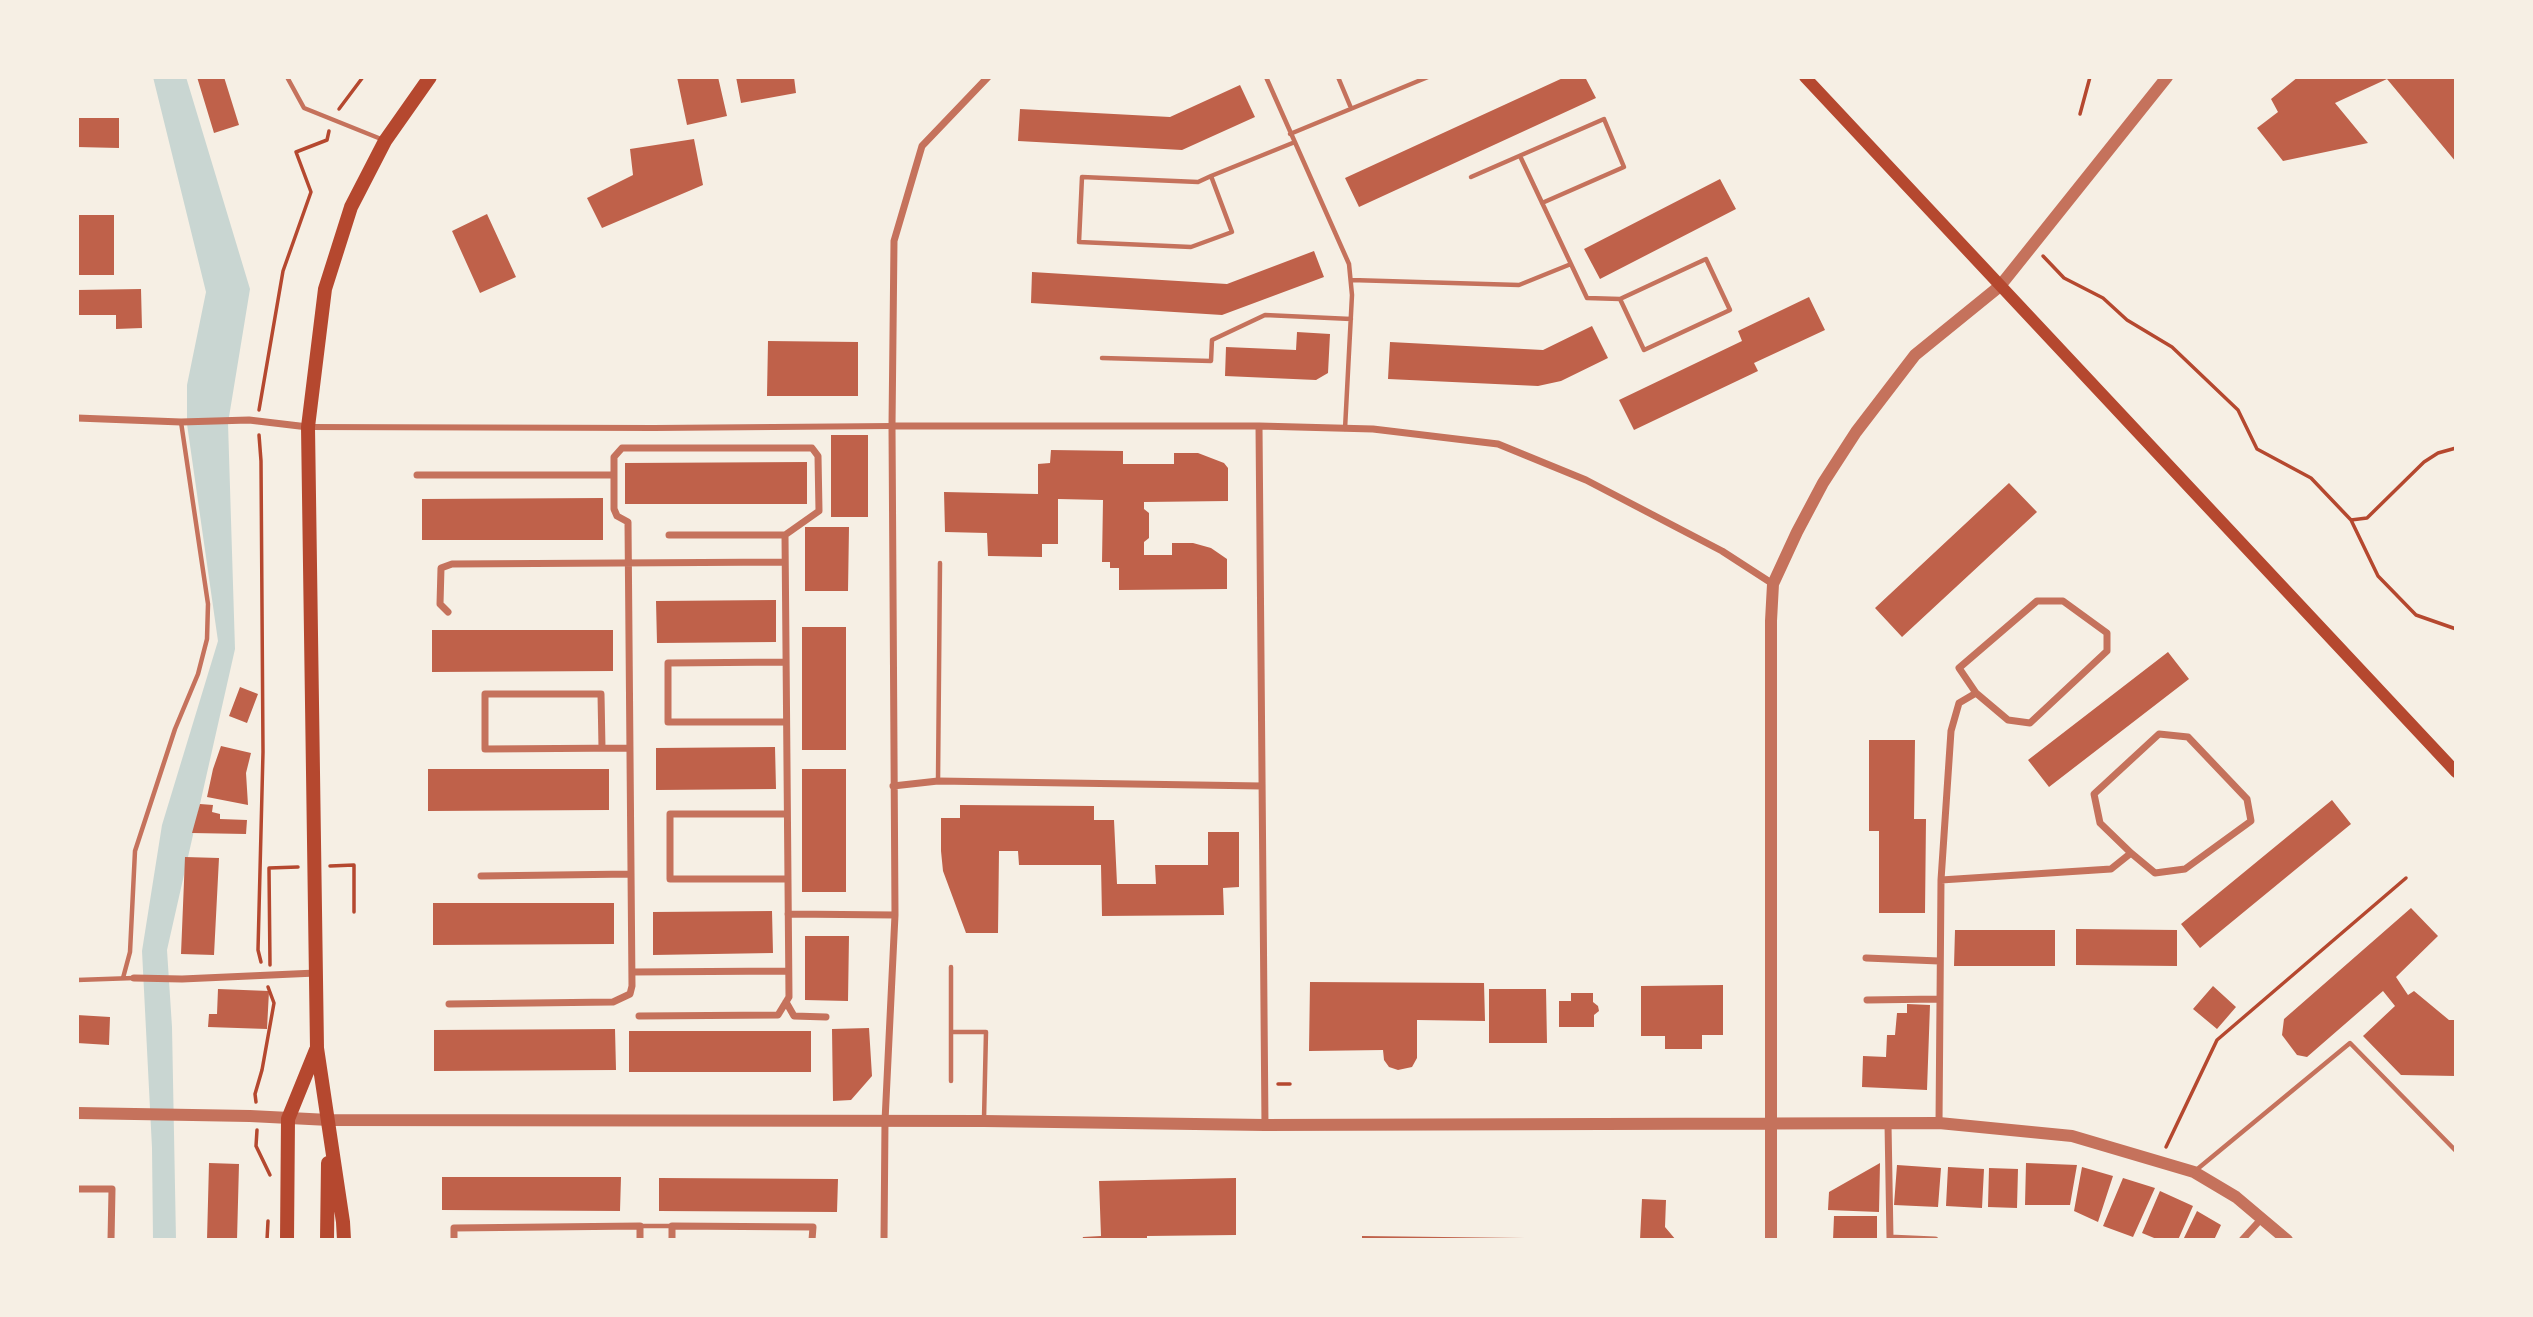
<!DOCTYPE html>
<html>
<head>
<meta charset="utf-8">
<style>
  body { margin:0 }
  #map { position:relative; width:2533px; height:1317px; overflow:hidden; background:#f6efe4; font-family:Signika,sans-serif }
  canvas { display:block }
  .frame { position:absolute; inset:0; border:79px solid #f6efe4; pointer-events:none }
</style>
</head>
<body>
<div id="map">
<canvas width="2533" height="1317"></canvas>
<div class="frame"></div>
</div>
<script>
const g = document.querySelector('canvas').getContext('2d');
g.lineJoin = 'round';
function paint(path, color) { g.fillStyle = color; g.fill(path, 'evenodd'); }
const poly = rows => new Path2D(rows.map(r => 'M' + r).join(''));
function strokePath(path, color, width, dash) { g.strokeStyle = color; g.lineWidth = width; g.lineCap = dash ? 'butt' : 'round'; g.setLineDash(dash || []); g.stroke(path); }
const water = poly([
  [153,77,186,77,250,289,228,423,235,649,167,950,172,1027,176,1240,153,1240,152,1148,142,951,162,825,218,641,187,424,187,385,206,292]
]);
const building = poly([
  [197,77,224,77,239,125,214,133],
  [677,77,718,77,727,116,687,125],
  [736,77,794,77,796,93,741,103],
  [1565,77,1585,77,1596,98,1359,207,1345,178],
  [2298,77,2456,77,2456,162,2387,79,2335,103,2368,143,2283,161,2257,128,2278,112,2271,99],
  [1240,85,1255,117,1182,150,1018,141,1020,109,1170,117],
  [77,118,119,118,119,148,77,147],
  [694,139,703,185,602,228,587,198,633,175,630,149],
  [1720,179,1736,209,1600,279,1584,249],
  [487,214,516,277,480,293,452,231],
  [77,215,114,215,114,275,77,275],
  [1314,251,1324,277,1222,315,1031,303,1032,272,1227,284],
  [141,289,142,328,116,329,116,315,77,315,77,290],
  [1809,297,1825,330,1754,363,1758,371,1634,430,1619,400,1742,341,1738,331],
  [1592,326,1608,358,1561,381,1538,386,1388,379,1390,342,1543,350],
  [1297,332,1330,334,1328,373,1316,380,1225,376,1226,347,1296,350],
  [768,341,858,342,858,396,767,396],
  [831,435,868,435,868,517,831,517],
  [1051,450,1123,451,1123,464,1174,464,1174,453,1198,453,1224,463,1228,468,1228,501,1144,502,1144,509,1149,513,1149,538,1144,542,1144,555,1172,555,1172,543,1193,543,1211,548,1227,559,1227,589,1119,590,1119,568,1110,568,1110,562,1102,562,1103,500,1058,499,1058,544,1042,544,1042,557,988,556,987,533,945,532,944,492,1038,494,1038,464,1050,463],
  [807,462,807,504,625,504,625,463],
  [2009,483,2037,512,1902,637,1875,608],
  [603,498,603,540,422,540,422,499],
  [805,527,849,527,848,591,805,591],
  [776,600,776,642,657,643,656,601],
  [802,627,846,627,846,750,802,750],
  [432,630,613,630,613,671,432,672],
  [2168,652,2189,679,2049,787,2028,760],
  [240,687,258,694,247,723,229,716],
  [1869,740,1915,740,1914,819,1926,819,1925,913,1879,913,1879,831,1869,831],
  [221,746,251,753,246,773,248,805,207,797,213,769],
  [775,747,776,789,656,790,656,748],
  [428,769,609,769,609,810,428,811],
  [802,769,846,769,846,892,802,892],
  [2332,800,2351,824,2200,948,2181,924],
  [200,804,213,805,212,812,220,814,220,819,247,820,246,834,192,833],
  [960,805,1094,806,1094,820,1114,820,1117,884,1156,884,1155,865,1208,865,1208,832,1239,832,1239,887,1223,888,1224,915,1102,916,1101,865,1019,865,1018,851,999,851,998,933,966,933,943,871,941,851,941,818,960,818],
  [185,857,219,858,214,955,181,954],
  [433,903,614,903,614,944,433,945],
  [2411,908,2438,936,2396,977,2408,995,2414,991,2449,1020,2456,1020,2456,1076,2401,1075,2363,1036,2395,1006,2383,991,2307,1057,2297,1055,2282,1035,2284,1019],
  [772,911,773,953,653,955,653,912],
  [2076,929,2177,930,2177,966,2076,965],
  [1955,930,2055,930,2055,966,1954,966],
  [805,936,849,936,848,1001,805,1000],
  [1310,982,1484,983,1485,1021,1417,1020,1417,1058,1412,1067,1398,1070,1389,1067,1384,1060,1383,1050,1309,1051],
  [1723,985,1723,1035,1702,1035,1702,1049,1665,1049,1665,1036,1641,1036,1641,986],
  [2213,986,2236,1007,2217,1029,2193,1009],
  [218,989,269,991,267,1029,208,1027,209,1014,217,1014],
  [1489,989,1546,989,1547,1043,1489,1043],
  [1571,993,1593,993,1593,1002,1598,1006,1599,1011,1594,1015,1594,1027,1559,1027,1559,1001,1571,1001],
  [1907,1004,1930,1005,1927,1090,1862,1087,1863,1056,1886,1057,1887,1035,1895,1035,1897,1013,1907,1013],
  [77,1015,110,1017,109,1045,77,1043],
  [869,1028,872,1076,851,1100,833,1101,832,1029],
  [615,1029,616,1070,434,1071,434,1030],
  [629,1031,811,1031,811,1072,629,1072],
  [209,1163,239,1164,237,1240,207,1240],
  [1880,1163,1879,1212,1828,1210,1829,1192],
  [2026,1163,2077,1165,2070,1205,2025,1205],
  [1897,1165,1941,1168,1938,1207,1894,1205],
  [1948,1167,1984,1169,1982,1208,1946,1206],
  [2082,1167,2113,1176,2098,1222,2074,1211],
  [1989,1168,2018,1169,2017,1208,1988,1207],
  [442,1177,621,1177,620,1211,442,1210],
  [659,1178,838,1179,837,1212,659,1211],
  [1236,1178,1236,1235,1147,1236,1147,1240,1082,1240,1083,1237,1101,1236,1099,1181],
  [2123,1178,2155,1188,2133,1237,2103,1226],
  [2160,1191,2193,1206,2178,1240,2159,1240,2142,1233],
  [1642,1199,1666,1200,1665,1227,1676,1240,1640,1240],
  [2197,1211,2221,1225,2214,1240,2183,1240],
  [1834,1216,1877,1216,1877,1240,1833,1240],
  [1362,1236,1525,1238,1525,1240,1362,1240]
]);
const path = poly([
  [339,109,363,77],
  [2080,114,2090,77],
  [2043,256,2064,278,2103,298,2127,320,2172,347,2238,410,2257,449,2311,478,2351,520,2367,518,2424,462,2438,453,2456,448],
  [259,410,283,271,311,192,296,152,327,140,329,131],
  [259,435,261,461,263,752,258,950,261,962],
  [2351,520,2378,576,2416,615,2456,629],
  [330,866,354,865,354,912],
  [270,965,269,868,298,867],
  [1278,1084,1290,1084],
  [256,1102,255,1094,262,1070,274,1003,268,987],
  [257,1130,256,1146,270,1175],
  [2166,1147,2217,1040,2406,878],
  [267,1240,268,1221]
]);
const service = poly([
  [287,77,304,108,381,139],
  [1266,77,1349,264,1352,295,1345,429],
  [1338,77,1351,108],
  [1290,134,1428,77],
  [1520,156,1587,298,1620,299],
  [1211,176,1232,232,1191,247,1079,242,1082,177,1198,182,1211,176,1295,142],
  [1471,177,1604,119,1624,167,1542,203],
  [1706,259,1730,310,1644,350,1620,299,1706,259],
  [1351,280,1519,285,1571,264],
  [1102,358,1211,361,1212,340,1265,315,1351,319],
  [938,781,940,563],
  [951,967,951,1081],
  [123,978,130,952,135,851,175,729,198,674,207,639,208,604,181,422],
  [77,980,134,978],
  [951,1032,986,1032,984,1119],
  [2195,1171,2350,1043,2456,1151],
  [640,1226,671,1226]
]);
const pedestrian = poly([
  [308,427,654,428,892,426]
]);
const minor = poly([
  [77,418,181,422,249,420,308,427],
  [892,426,894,241,922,146,988,77],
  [1259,426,1265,1125],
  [417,475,614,475],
  [448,612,440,604,441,568,452,564,785,562],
  [786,662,668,663,668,722,786,722],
  [602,748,601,694,485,694,485,749,630,748],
  [893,786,938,781,1262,786],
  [787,814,670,814,670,879,787,879],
  [481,876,631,874],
  [1941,880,2111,869,2131,853,2100,823,2094,794,2159,734,2188,737,2247,799,2251,821,2185,869,2155,873,2131,853],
  [788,914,895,915],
  [1866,958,1939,961],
  [632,972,788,971],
  [134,978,182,979,316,973],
  [1867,1000,1939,999],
  [786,1002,794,1016,826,1017],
  [449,1004,613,1002,630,994,632,986,628,522,617,516,614,509,614,457,622,448,812,448,818,456,819,511,785,535,669,535],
  [639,1016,778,1015,789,997,785,535],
  [1939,1123,1941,880,1951,731,1959,703,1976,693,2008,720,2030,723,2107,651,2107,633,2063,601,2037,601,1959,668,1976,693],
  [1888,1124,1890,1238],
  [77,1189,112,1189,111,1240],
  [454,1240,454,1228,640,1226,640,1240],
  [672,1240,672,1226,813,1227,812,1240],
  [884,1240,885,1121,895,915,892,426,1259,426,1373,429,1498,444,1586,480,1722,551,1773,584],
  [1890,1240,1890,1238,1935,1240],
  [2242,1240,2262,1218]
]);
const tertiary = poly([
  [77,1113,250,1116,329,1120,984,1121,1265,1125,1939,1123,2072,1136,2194,1172,2236,1197,2287,1240],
  [1771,1240,1771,621,1773,584,1797,532,1823,483,1856,432,1915,355,2000,286,2167,77]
]);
const secondary = poly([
  [1805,77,2456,772]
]);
const primary = poly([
  [287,1240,288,1119,316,1050],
  [327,1240,328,1163],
  [344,1240,343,1222,317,1048,308,427,325,289,351,207,385,141,430,77]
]);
paint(water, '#c9d6d2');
paint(building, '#bf614a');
strokePath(path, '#b5482f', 3.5);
strokePath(service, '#c5725c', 4.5);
strokePath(pedestrian, '#c5725c', 6);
strokePath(minor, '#c5725c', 7);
strokePath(tertiary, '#c5725c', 12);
strokePath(secondary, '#b5482f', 12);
strokePath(primary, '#b5482f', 14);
</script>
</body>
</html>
